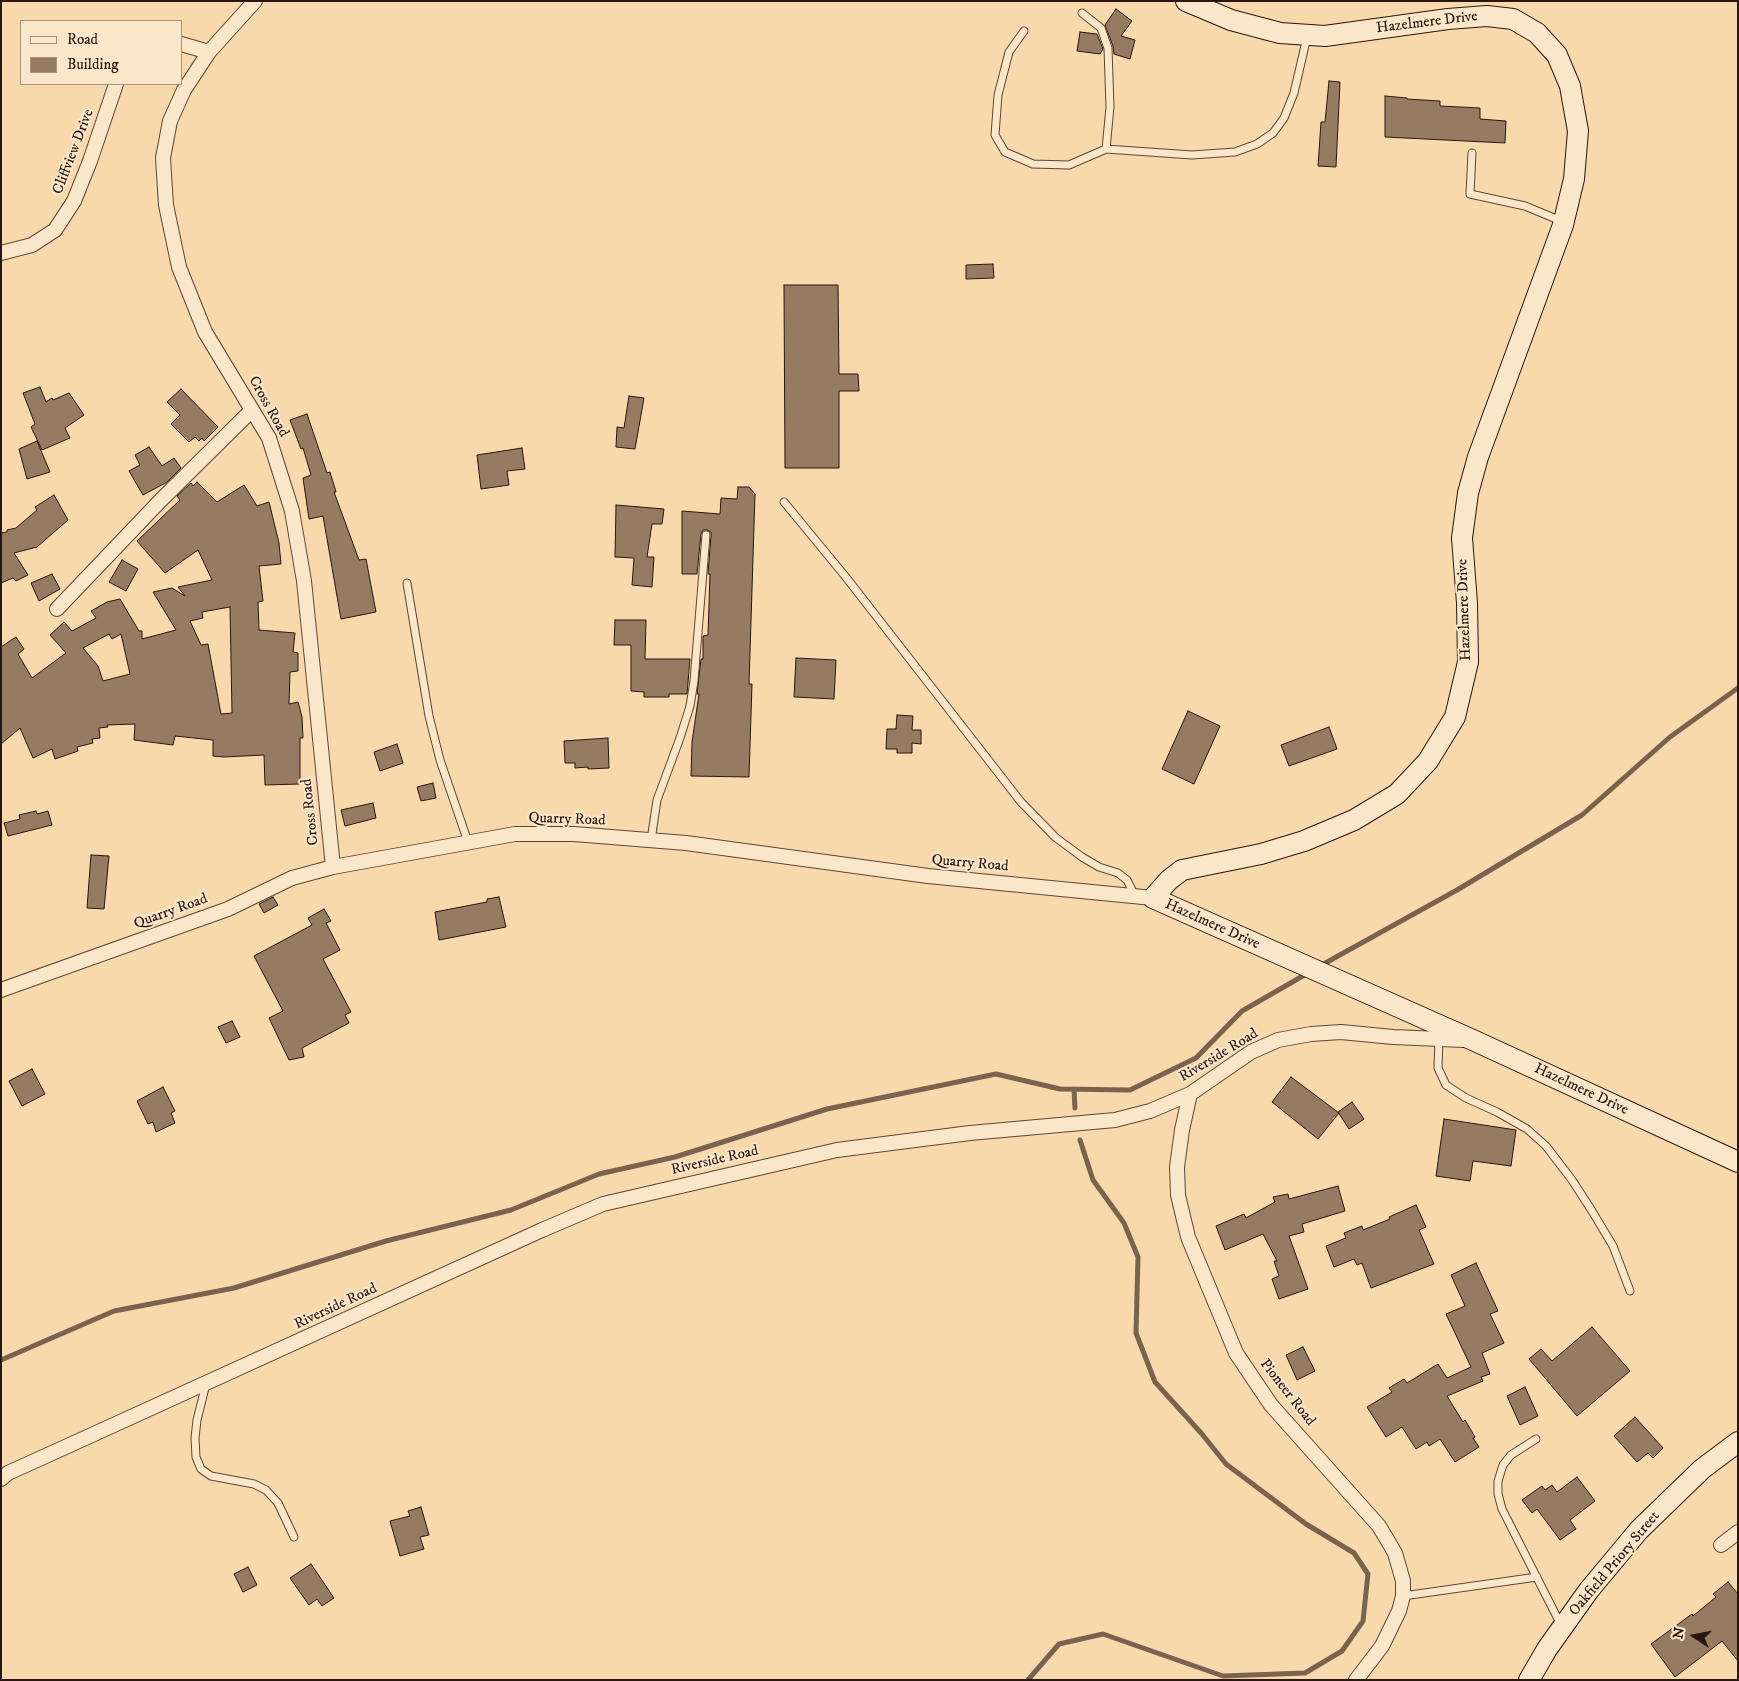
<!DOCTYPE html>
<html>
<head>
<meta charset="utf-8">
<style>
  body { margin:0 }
  #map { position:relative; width:1739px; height:1681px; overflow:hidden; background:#f8d9ac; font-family:"IM FELL DW Pica",serif }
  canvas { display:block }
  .frame { position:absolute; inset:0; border:2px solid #281610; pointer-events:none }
  .legend { position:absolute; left:20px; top:20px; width:162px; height:65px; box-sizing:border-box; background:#fae6c9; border:1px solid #a6937f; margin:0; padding:6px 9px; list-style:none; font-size:15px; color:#281610 }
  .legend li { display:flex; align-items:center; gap:10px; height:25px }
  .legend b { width:25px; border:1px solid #a6937f }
  .north { position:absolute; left:1669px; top:1611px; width:50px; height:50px; -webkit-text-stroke:4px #fae6c9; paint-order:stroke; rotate:281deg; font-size:14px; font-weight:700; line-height:20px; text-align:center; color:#281610 }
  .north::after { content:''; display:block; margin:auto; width:18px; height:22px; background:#281610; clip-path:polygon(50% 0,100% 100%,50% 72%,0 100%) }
</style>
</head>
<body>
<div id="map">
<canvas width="1739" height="1681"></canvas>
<div class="frame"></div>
<ul class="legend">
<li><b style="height:6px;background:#fae6c9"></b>Road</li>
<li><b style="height:14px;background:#947b61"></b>Building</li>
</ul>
<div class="north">N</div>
</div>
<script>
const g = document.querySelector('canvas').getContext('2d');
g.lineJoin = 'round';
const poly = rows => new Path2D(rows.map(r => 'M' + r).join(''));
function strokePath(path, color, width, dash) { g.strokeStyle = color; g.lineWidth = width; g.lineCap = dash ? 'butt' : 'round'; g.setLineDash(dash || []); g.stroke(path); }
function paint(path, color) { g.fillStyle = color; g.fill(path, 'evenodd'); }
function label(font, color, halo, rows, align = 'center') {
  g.font = font + ' "IM FELL DW Pica",serif'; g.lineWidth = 4; g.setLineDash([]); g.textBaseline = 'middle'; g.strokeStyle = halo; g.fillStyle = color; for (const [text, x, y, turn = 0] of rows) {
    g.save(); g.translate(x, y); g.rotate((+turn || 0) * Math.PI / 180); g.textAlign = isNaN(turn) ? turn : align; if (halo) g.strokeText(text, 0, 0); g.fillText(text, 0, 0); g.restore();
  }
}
const stream = poly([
  [1320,966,1457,890,1582,815,1670,737,1738,688],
  [1074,1089,1075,1108],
  [1,1360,114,1311,234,1288,386,1241,511,1210,599,1174,675,1157,827,1109,996,1074,1060,1089,1130,1090,1196,1058,1242,1011,1308,973],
  [1028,1680,1059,1644,1103,1634,1223,1676,1305,1673,1342,1651,1363,1621,1368,1574,1354,1553,1306,1524,1226,1464,1202,1434,1155,1382,1136,1333,1138,1257,1124,1223,1093,1180,1080,1140]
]);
const building = poly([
  [1116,9,1132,21,1121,36,1135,40,1130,59,1114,54,1113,46,1105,25,1116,9],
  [1080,32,1097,34,1103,49,1100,54,1077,51,1080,32],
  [1329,81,1340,82,1336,167,1318,166,1321,122,1325,122,1329,81],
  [1385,96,1407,98,1407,99,1440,101,1440,106,1480,108,1480,119,1506,121,1505,143,1385,137,1385,96],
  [993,264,994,278,966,279,966,265,993,264],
  [784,285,838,285,839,374,858,374,859,391,839,391,839,468,785,468,784,285],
  [40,387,46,402,52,398,53,400,69,393,84,415,65,428,70,438,42,450,31,427,35,424,23,393,40,387],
  [181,389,218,427,204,441,202,438,199,441,195,437,189,442,171,424,180,415,167,402,181,389],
  [629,396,644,398,635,449,616,447,617,427,624,428,629,396],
  [307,414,327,473,330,472,336,492,334,492,359,560,366,559,376,612,341,619,323,516,309,519,303,478,311,475,303,448,301,449,290,420,307,414],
  [37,441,50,472,27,479,19,449,37,441],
  [149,447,162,466,174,458,181,468,167,482,143,495,129,471,140,465,135,455,149,447],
  [522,448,525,469,507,471,509,485,481,489,477,455,522,448],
  [197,482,217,502,244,485,257,506,269,502,279,543,281,564,259,566,263,601,258,602,259,630,295,633,293,652,298,653,298,671,290,672,289,704,298,702,302,717,303,738,300,738,300,784,265,785,264,755,224,757,213,756,213,740,175,736,173,745,134,740,135,724,107,725,108,727,99,728,100,738,92,739,93,743,77,747,78,751,55,759,52,749,33,758,20,728,1,744,1,647,16,637,24,649,18,654,32,678,66,653,50,635,64,622,72,631,96,618,91,611,107,602,120,599,139,631,142,631,142,639,176,630,153,592,172,588,185,596,178,587,212,580,198,550,165,573,137,541,180,500,177,496,191,483,193,486,197,482],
  [230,607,232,713,221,714,208,644,201,645,190,621,203,618,202,612,230,607],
  [109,634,112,639,121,634,130,674,103,681,98,666,83,648,109,634],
  [738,487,749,487,755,494,749,684,752,684,749,777,691,776,692,742,699,694,697,694,701,659,703,659,703,636,708,635,710,574,708,574,711,535,711,532,707,530,703,530,701,534,697,574,682,574,682,511,720,514,721,498,737,499,738,487],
  [54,495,68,520,37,547,14,553,28,575,16,581,13,578,1,583,1,533,7,532,7,530,16,528,37,510,35,507,54,495],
  [616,505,664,509,662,524,652,524,647,557,654,557,652,587,632,585,634,558,615,557,616,505],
  [122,560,138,569,126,591,109,582,122,560],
  [52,574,60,589,39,601,31,583,52,574],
  [615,620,646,620,645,659,690,659,687,694,669,694,669,697,644,697,644,692,631,691,631,645,614,645,615,620],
  [796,658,836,660,834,699,794,697,796,658],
  [1188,711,1220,726,1194,784,1162,769,1188,711],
  [897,715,913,716,912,730,921,730,921,744,912,743,912,753,897,753,897,749,886,749,887,729,896,729,897,715],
  [1329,727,1337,749,1289,766,1281,745,1329,727],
  [608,738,609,768,588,769,588,767,575,768,575,763,565,763,564,741,608,738],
  [397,744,403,763,380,771,374,752,397,744],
  [433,783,436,798,421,801,417,787,433,783],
  [373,803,376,818,345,826,341,810,373,803],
  [36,811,37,814,48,811,52,825,8,836,4,823,20,819,19,815,36,811],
  [91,855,109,856,104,909,87,908,91,855],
  [273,897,278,905,264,913,259,904,273,897],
  [499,897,506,927,439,940,435,912,487,902,487,899,499,897],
  [324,909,331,921,326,923,340,950,323,959,351,1012,345,1015,349,1023,302,1048,304,1057,289,1060,269,1018,283,1011,254,956,312,925,308,918,324,909],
  [232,1021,240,1037,226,1043,218,1027,232,1021],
  [32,1069,45,1094,22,1106,9,1081,32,1069],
  [1291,1077,1339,1113,1318,1139,1272,1102,1291,1077],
  [163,1087,175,1111,171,1113,175,1123,156,1132,153,1122,148,1124,137,1101,163,1087],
  [1352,1102,1364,1119,1349,1129,1338,1112,1352,1102],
  [1444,1119,1516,1130,1511,1166,1473,1161,1470,1181,1436,1176,1444,1119],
  [1338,1186,1345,1211,1302,1224,1304,1232,1289,1236,1308,1289,1279,1299,1272,1279,1279,1276,1274,1261,1277,1261,1263,1234,1225,1250,1216,1226,1244,1214,1246,1218,1275,1202,1273,1197,1288,1194,1289,1199,1338,1186],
  [1416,1205,1426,1227,1419,1230,1434,1264,1371,1288,1362,1263,1357,1265,1354,1259,1334,1267,1326,1246,1346,1238,1344,1233,1362,1226,1363,1230,1390,1219,1389,1217,1416,1205],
  [1476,1263,1498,1311,1490,1314,1504,1343,1482,1353,1490,1374,1481,1377,1483,1381,1447,1396,1463,1422,1465,1420,1475,1437,1473,1438,1479,1447,1455,1462,1440,1439,1429,1446,1427,1442,1416,1449,1402,1427,1386,1437,1367,1407,1392,1392,1389,1388,1404,1379,1407,1383,1438,1364,1447,1378,1471,1367,1446,1314,1465,1306,1451,1275,1476,1263],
  [1592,1327,1630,1371,1577,1416,1529,1359,1541,1349,1552,1361,1592,1327],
  [1303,1347,1315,1371,1297,1380,1286,1355,1303,1347],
  [1525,1387,1538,1416,1520,1425,1507,1396,1525,1387],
  [1635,1417,1663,1448,1653,1458,1648,1453,1637,1462,1614,1436,1635,1417],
  [1577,1477,1595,1501,1570,1520,1576,1529,1560,1540,1537,1509,1532,1513,1522,1500,1542,1486,1545,1490,1552,1485,1557,1492,1577,1477],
  [421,1507,429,1535,420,1537,424,1549,400,1556,390,1521,410,1516,408,1511,421,1507],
  [311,1564,334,1598,322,1606,317,1599,309,1605,290,1578,311,1564],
  [248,1567,257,1585,243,1592,234,1574,248,1567],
  [1728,1582,1738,1594,1738,1661,1722,1641,1675,1677,1651,1644,1692,1614,1693,1616,1716,1597,1713,1594,1728,1582]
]);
const lane = poly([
  [1082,13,1101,28,1108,48,1110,107,1106,149],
  [1024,31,1009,52,998,95,995,135,1005,152,1033,164,1069,165,1106,149,1192,155,1235,152,1257,144,1273,133,1284,118,1294,93,1307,37],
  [1472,153,1470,194,1525,206,1554,218,1561,223],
  [784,502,845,576,1021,802,1055,837,1082,857,1099,867,1118,873,1127,880,1135,896],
  [407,583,429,716,440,760,468,842],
  [651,840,657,800,680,738,690,706,694,681,706,535],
  [1439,1039,1438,1068,1446,1085,1466,1098,1497,1112,1527,1129,1546,1146,1572,1180,1592,1211,1613,1246,1630,1291],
  [206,1384,197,1420,195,1438,196,1457,201,1469,211,1476,254,1484,266,1490,278,1503,294,1537],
  [1536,1439,1511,1455,1503,1465,1498,1481,1498,1494,1502,1509,1561,1625],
  [1403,1596,1537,1577]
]);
const street = poly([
  [255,1,209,52,184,90,170,121,163,158,166,205,179,267,205,332,269,438,292,511,304,581,333,867],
  [181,44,209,52],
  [1,253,32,245,55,230,74,201,90,161,116,84],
  [57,609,161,500,252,410],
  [1,990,228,909,292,878,333,867,515,834,574,834,686,843,928,876,1153,898],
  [1190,1094,1182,1130,1177,1167,1178,1195,1188,1237,1236,1353,1271,1405,1379,1526,1395,1553,1403,1581,1403,1596,1399,1611,1382,1646,1356,1680],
  [1,1479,8,1473,50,1454,542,1230,603,1204,837,1150,970,1133,1115,1120,1150,1111,1190,1094,1251,1052,1278,1040,1311,1034,1341,1032,1393,1037,1464,1040],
  [1721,1545,1738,1532]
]);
const secondary = poly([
  [1186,1,1231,20,1280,33,1325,36,1448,19,1487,16,1513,19,1537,33,1557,55,1570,86,1578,131,1574,179,1563,225,1478,457,1468,493,1462,538,1467,603,1468,662,1455,717,1428,761,1397,794,1354,820,1304,841,1261,854,1182,870,1169,880,1153,898,1475,1041,1738,1162],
  [1529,1680,1547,1649,1589,1590,1639,1530,1702,1469,1738,1442]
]);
const streetNames = [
  ["Hazelmere Drive",1427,23,-7],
  ["Cliffview Drive",74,152,-69],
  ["Cross Road",268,407,61],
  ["Hazelmere Drive",1465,610,-92],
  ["Cross Road",311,812,-96],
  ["Quarry Road",567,820,2],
  ["Quarry Road",970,864,5],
  ["Quarry Road",171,912,-20],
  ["Hazelmere Drive",1212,925,24],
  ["Riverside Road",1219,1056,-31],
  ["Hazelmere Drive",1581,1090,25],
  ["Riverside Road",715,1161,-13],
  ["Riverside Road",336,1307,-25],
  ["Pioneer Road",1287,1393,52],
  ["Oakfield Priory Street",1615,1564,-50]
];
strokePath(stream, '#7a634e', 5);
paint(building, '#947b61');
strokePath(building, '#281610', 1);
strokePath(lane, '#5c4737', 9);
strokePath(street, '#5c4737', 16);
strokePath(secondary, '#281610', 22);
strokePath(lane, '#fae6c9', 7);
strokePath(street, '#fae6c9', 14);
strokePath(secondary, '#fae6c9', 20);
label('15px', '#281610', '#fae6c9', streetNames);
</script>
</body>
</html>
